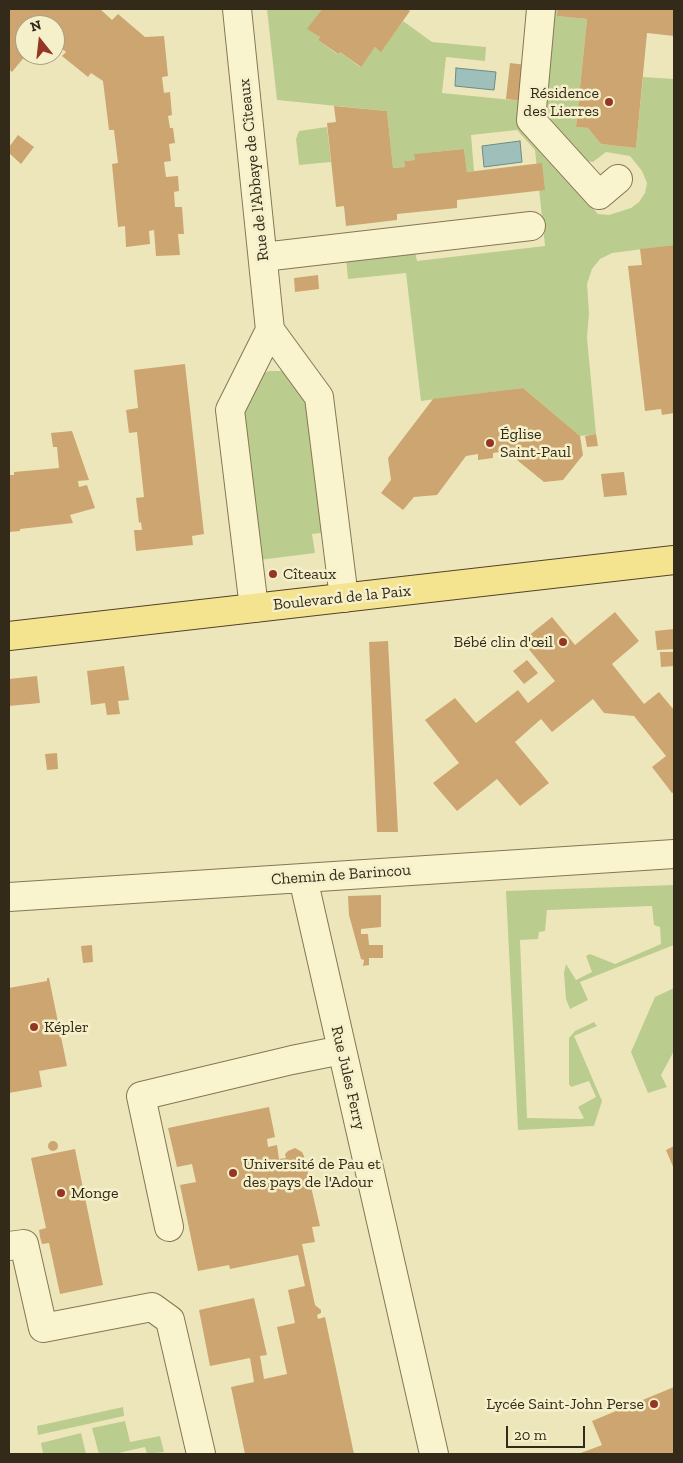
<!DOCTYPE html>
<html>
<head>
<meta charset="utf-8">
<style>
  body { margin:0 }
  #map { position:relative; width:683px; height:1463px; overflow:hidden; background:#eee6bb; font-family:"Zilla Slab",serif }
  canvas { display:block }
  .frame { position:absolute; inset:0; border:10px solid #342a1a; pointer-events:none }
  .north { position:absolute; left:15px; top:15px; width:50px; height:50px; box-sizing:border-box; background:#f5f0ca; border:1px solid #a8a184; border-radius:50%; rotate:344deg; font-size:14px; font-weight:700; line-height:20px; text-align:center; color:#342a1a }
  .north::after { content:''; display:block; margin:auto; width:18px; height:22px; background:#953524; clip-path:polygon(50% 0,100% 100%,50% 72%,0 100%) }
  .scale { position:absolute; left:506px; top:1426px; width:79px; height:22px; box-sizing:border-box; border:2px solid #342a1a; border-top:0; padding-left:6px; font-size:15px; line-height:18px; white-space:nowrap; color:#342a1a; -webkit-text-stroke:4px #f5f0ca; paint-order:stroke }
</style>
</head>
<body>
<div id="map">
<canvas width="683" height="1463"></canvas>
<div class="frame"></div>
<div class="north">N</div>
<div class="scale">20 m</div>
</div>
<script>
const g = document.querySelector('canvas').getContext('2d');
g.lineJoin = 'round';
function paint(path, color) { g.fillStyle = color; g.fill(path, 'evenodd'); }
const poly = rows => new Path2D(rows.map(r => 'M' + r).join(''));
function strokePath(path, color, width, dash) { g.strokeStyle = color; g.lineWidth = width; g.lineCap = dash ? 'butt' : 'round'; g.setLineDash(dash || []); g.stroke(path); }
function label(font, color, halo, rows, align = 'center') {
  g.font = font + ' "Zilla Slab",serif'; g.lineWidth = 5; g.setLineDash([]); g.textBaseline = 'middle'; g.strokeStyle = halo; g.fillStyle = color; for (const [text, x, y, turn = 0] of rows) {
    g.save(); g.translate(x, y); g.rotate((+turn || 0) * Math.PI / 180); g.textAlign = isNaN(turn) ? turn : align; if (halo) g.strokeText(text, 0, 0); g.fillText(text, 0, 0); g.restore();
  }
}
const green = poly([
  [267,9,322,9,308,29,320,37,318,40,337,54,340,52,360,67,375,47,381,51,403,21,432,42,486,47,485,61,446,57,442,93,522,101,520,128,598,214,609,215,631,208,639,202,645,193,647,183,642,171,630,156,606,152,593,162,585,161,538,118,547,9,558,9,558,16,587,19,576,127,588,128,601,144,636,148,643,77,674,79,674,245,612,253,600,259,592,269,587,284,589,313,587,338,596,434,580,436,523,388,421,401,406,273,348,279,346,259,415,251,417,261,545,246,535,150,517,130,471,135,474,171,467,172,464,149,415,154,415,160,404,161,405,167,393,168,387,111,277,100],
  [327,127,331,162,299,165,296,139,299,131],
  [269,371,281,371,293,374,308,392,329,532,312,534,315,553,259,560,242,413,260,375],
  [674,885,674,945,580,982,588,1000,570,1009,566,999,564,973,566,964,576,980,592,972,586,956,590,954,615,964,661,944,660,927,654,925,652,906,547,910,545,931,539,932,538,939,520,940,527,1118,581,1119,584,1118,578,1107,596,1097,589,1081,571,1087,569,1084,569,1038,575,1031,594,1022,597,1026,574,1036,602,1101,594,1126,518,1130,506,891],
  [674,988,674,1051,661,1075,667,1087,648,1093,631,1052,655,997],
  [123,1407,124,1416,38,1435,37,1426],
  [125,1421,130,1442,160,1436,164,1452,147,1454,145,1447,114,1454,99,1454,92,1428],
  [81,1433,86,1454,43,1454,41,1443]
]);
const water = poly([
  [456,68,496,72,494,90,455,86,456,68],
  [520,141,522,162,484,167,482,146,520,141]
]);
const building = poly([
  [9,9,100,9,112,20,118,14,145,37,164,36,168,76,162,77,164,93,170,92,172,115,168,116,170,128,173,128,175,143,169,144,171,161,164,162,166,177,178,176,179,191,174,192,175,207,182,207,184,234,178,234,180,255,156,256,154,230,149,231,150,244,126,247,125,226,118,227,112,164,118,163,114,130,109,130,103,81,91,73,88,77,62,56,66,52,55,43,55,25,25,25,26,55,12,72,9,69],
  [322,9,407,9,410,11,381,52,375,47,361,67,340,52,338,54,318,40,320,37,307,29],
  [558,9,674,9,674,36,647,33,636,148,601,144,588,128,576,127,587,19,557,16],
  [510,63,526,65,522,101,506,99],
  [334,106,387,111,393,168,405,167,404,161,415,160,414,154,464,149,467,172,542,163,545,190,457,200,457,208,397,214,397,220,346,226,344,206,336,207,327,123,336,122],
  [18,135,34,147,21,164,9,153,9,147],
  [674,245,674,413,662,415,661,409,645,411,628,266,642,265,640,249],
  [318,275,319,289,295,292,294,278],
  [185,364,204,534,192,536,193,545,136,551,134,530,142,530,141,522,139,523,136,498,144,497,137,432,129,433,126,410,138,408,134,370],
  [523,388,580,436,583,455,563,480,544,482,506,451,493,453,493,458,478,460,478,454,466,456,437,495,414,497,403,510,381,493,391,480,388,458,433,399],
  [72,431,89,480,78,481,79,487,87,485,95,508,70,515,73,523,20,529,20,531,9,532,9,475,14,475,14,472,59,468,57,447,53,447,51,433],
  [596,434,598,446,587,447,585,436],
  [624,472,627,495,604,497,601,474],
  [615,612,639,641,612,664,644,704,659,692,674,710,674,792,672,793,652,767,666,756,634,716,604,713,593,699,552,732,541,719,515,742,549,783,520,806,497,779,457,811,433,783,459,763,425,720,455,698,476,723,518,690,528,703,555,681,522,641,552,617,575,645],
  [674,629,674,649,657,650,655,631],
  [388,641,398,832,377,832,369,642],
  [660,652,674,652,674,666,661,667],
  [527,660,538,673,524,684,513,671],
  [124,666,129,700,118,701,120,714,107,715,105,703,91,705,87,671],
  [37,676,40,703,9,706,9,679],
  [57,753,58,769,47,770,45,754],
  [381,895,381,927,361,929,361,934,368,934,369,945,383,945,383,958,369,958,369,965,363,966,364,960,361,959,349,915,348,896],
  [92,945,93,962,83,963,81,946],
  [47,978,49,978,67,1066,39,1071,42,1087,9,1093,9,988,47,981],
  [269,1107,275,1137,267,1139,268,1147,277,1145,279,1159,286,1158,285,1154,288,1151,295,1148,302,1152,304,1156,320,1226,312,1227,315,1242,302,1244,315,1305,321,1310,321,1313,317,1315,318,1319,325,1317,354,1454,245,1454,231,1387,254,1382,250,1358,210,1366,199,1310,254,1298,267,1355,260,1356,264,1379,287,1374,277,1327,295,1323,288,1290,305,1286,298,1255,230,1269,229,1265,198,1271,180,1185,196,1182,192,1164,177,1167,168,1128],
  '48 1146a5 5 0 1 1 10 0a5 5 0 1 1-10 0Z',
  [674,1146,674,1169,666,1150],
  [75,1149,103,1285,60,1294,49,1243,42,1244,40,1237,39,1230,46,1228,31,1158],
  [674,1387,674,1454,578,1454,602,1445,592,1421]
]);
const minor = poly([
  [237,9,270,330],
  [541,9,531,120,599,195,618,179],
  [263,257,531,226],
  [254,608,230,410,270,330,319,397,344,598],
  [303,878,434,1454],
  [9,897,674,854],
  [169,1227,141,1096,292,1060,342,1050],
  [9,1246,24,1244,43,1328,152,1307,170,1320,201,1454]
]);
const major = poly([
  [9,636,674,560]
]);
const markers = [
  [609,102,5,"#953524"],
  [490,443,5,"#953524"],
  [273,574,5,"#953524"],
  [563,642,5,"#953524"],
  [34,1027,5,"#953524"],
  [233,1173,5,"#953524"],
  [61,1193,5,"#953524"],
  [654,1404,5,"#953524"]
];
const poiNames = [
  ["Résidence",599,93,"right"],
  ["des Lierres",599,111,"right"],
  ["Église",500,434],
  ["Saint-Paul",500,452],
  ["Cîteaux",283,574],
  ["Bébé clin d'œil",553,642,"right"],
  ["Képler",44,1027],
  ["Université de Pau et",243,1164],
  ["des pays de l'Adour",243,1182],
  ["Monge",71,1193],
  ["Lycée Saint-John Perse",644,1404,"right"]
];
const streetNames = [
  ["Rue de l'Abbaye de Cîteaux",254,170,-96],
  ["Boulevard de la Paix",342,598,-6],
  ["Chemin de Barincou",341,875,-4],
  ["Rue Jules Ferry",348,1078,77]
];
paint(green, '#bbcc8f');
paint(water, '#9fbfba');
strokePath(water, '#678c88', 1);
paint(building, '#cda570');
strokePath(minor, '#857655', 30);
strokePath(major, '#52432a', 30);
strokePath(minor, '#f9f3ce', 28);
strokePath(major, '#f4e490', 28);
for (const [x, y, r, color] of markers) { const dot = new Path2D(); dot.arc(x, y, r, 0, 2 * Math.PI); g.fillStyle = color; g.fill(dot); strokePath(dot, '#f5f0ca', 2); }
label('16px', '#342a1a', '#f5f0ca', poiNames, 'left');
label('16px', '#342a1a', '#f5f0ca', streetNames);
</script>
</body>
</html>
